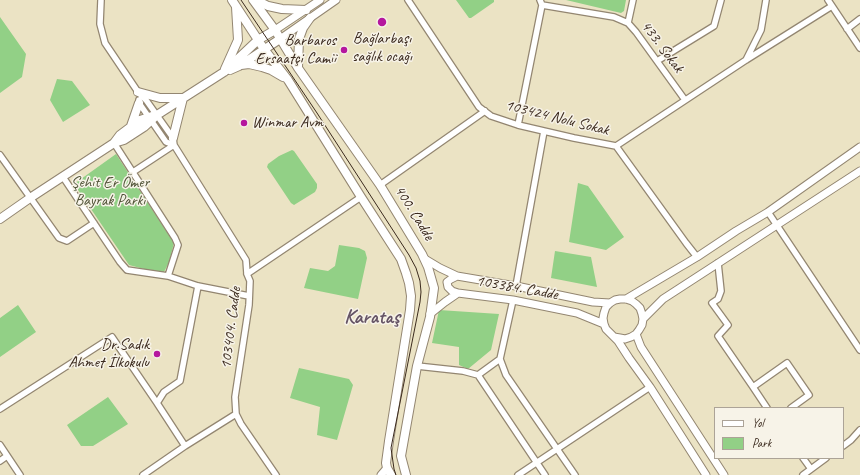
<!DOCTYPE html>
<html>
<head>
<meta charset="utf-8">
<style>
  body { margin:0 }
  #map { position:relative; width:860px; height:475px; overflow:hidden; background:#ebe3c4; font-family:Caveat,sans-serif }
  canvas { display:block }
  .legend { position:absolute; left:714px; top:407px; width:130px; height:52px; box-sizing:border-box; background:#f7f3e8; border:1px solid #aca397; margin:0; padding:5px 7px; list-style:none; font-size:12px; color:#3b2a1e }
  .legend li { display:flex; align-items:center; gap:8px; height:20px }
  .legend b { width:20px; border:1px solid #aca397 }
</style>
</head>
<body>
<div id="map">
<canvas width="860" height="475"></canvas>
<ul class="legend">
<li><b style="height:5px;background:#fff"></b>Yol</li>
<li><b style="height:11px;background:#92d086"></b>Park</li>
</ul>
</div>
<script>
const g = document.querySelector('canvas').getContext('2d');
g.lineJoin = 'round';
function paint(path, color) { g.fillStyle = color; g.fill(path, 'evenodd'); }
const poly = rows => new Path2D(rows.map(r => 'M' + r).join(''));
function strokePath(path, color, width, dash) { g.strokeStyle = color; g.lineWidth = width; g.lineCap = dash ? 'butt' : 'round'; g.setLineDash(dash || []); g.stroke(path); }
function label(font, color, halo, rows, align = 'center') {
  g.font = font + ' Caveat,sans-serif'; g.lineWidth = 3; g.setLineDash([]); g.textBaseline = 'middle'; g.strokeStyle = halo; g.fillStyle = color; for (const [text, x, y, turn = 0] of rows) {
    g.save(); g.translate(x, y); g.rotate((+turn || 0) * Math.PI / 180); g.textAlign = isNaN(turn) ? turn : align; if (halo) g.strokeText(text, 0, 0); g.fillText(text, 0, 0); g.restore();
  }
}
const green = poly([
  [456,0,494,0,494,2,471,18,469,18],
  [566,0,626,0,624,11,621,13],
  [0,17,26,54,22,77,0,93],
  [57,79,72,81,90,105,63,122,50,100],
  [292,150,294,151,317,184,317,188,315,192,294,205,291,203,267,167,268,164,279,156],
  [116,154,174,243,169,262,164,272,159,273,129,265,74,184],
  [578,183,588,186,624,237,606,250,569,242],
  [339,245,359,248,365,251,367,258,358,299,304,288,310,268,328,271,335,266],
  [555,251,591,257,597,287,551,278],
  [18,305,36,332,0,357,0,318],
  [439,310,499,314,491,350,468,369,459,365,459,347,432,343],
  [299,368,349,379,353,385,337,440,317,435,320,407,290,398],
  [108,397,128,424,93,446,81,446,67,425]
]);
const minor = poly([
  [101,0,100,24,105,43,138,92,146,100,173,138,174,145,246,260,247,274,250,281,249,305,235,397,236,414,241,424,276,475],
  [408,0,479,107,491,116,518,125,574,138,616,146],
  [542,5,614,17,628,23,636,32,685,100],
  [832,6,860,48],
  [628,23,633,0],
  [847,29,860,19],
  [746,60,761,30,766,0],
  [657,61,714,26,721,0],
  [139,100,139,103,166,142,174,145],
  [518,125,542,5,540,0],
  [114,143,175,238,178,245,168,276],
  [0,155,59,238,67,241,94,223],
  [133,172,174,145],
  [63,177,120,262,127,270,168,276,198,286,249,296],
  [380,185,485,111],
  [768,212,860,350],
  [697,257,686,243,616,146,746,60,832,6,828,0],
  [718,263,721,291,718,299,712,303,728,325,718,336,753,387],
  [247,274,361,197],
  [516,286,544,131],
  [513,300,500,359,506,375,575,475],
  [417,366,463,371,478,375,545,475],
  [478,375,500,359],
  [767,408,753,387,787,363,809,395,791,408],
  [0,409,112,337,157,403],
  [0,445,20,475],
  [185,446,157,403,164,392,180,381,198,286],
  [843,446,851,440,860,430],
  [803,458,811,469],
  [0,461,7,456],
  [143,475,185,446,236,414],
  [518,475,650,387],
  [803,475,826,458]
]);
const tertiary = poly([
  [275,30,320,0],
  [280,39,336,0],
  [425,259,440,268,457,276,516,286,593,302,610,303],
  [457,276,451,279,447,282,448,287,452,291,458,293],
  [626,299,697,257,736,231,768,212,860,147],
  [430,314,445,302,458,293,513,300,577,313,604,324],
  [643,319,663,299,860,171],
  [636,334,641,347,724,475],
  [614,337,620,338,625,339,631,337,636,334,639,330,642,325,643,319,642,314,640,308,636,304,632,301,626,299,620,299,615,300,610,303,606,307,604,313,603,318,604,324,606,329,618,341,629,358,650,387,706,475],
  [381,475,387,468]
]);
const secondary = poly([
  [232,0,264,49,288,80,361,197,401,259,406,273,409,283,411,296,410,310,389,441,386,463,387,468,391,475],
  [253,0,275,30,298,68,380,185,422,254,428,267,434,288,430,317,417,366,401,456,406,475],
  [256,0,268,6,282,9,306,10],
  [241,65,249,64,262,67,271,70,283,77],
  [298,67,299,39,303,28,310,18],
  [225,69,238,40,236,7],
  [230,70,239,66,280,39],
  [138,92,160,98,183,98,173,138],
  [131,126,139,103],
  [114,143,120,135,140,120,155,115],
  [0,219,30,198,114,143,124,140,144,127,157,115,224,72,258,40,275,30]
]);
const tram = poly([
  [241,0,317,113,409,255,416,268,420,281,421,292,420,302,391,448,394,469,396,475]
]);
const markers = [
  [382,22,5,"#b5179e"],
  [344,50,4,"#b5179e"],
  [244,123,4,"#b5179e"],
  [157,354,4,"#b5179e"]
];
const poiNames = [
  ["Bağlarbaşı",382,39,"center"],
  ["sağlık ocağı",382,57,"center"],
  ["Barbaros",336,41],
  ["Ersaatçi Camii",336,59],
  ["Winmar Avm",252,123,"left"],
  ["Dr.Sadık",149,345],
  ["Ahmet İlkokulu",149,363]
];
const streetNames = [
  ["433. Sokak",662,47,53],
  ["103424 Nolu Sokak",557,118,14],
  ["400. Cadde",414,213,58],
  ["103384. Cadde",517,288,10],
  ["103404. Cadde",231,328,-83]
];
const parkNames = [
  ["Şehit Er Ömer",110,183],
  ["Bayrak Parkı",110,201]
];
const districtNames = [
  ["Karataş",372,318]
];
paint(green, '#92d086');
strokePath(minor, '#938671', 8);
strokePath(tertiary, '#938671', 9);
strokePath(secondary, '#938671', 10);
strokePath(minor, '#fff', 5.5);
strokePath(tertiary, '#fff', 7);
strokePath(secondary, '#fff', 8);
strokePath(tram, '#3b2a1e', 1);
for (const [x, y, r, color] of markers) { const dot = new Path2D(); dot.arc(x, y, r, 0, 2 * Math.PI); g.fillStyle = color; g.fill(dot); strokePath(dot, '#f7f3e8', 1.5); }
label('16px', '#3b2a1e', '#f7f3e8', poiNames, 'right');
label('16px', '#3b2a1e', '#f7f3e8', streetNames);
label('16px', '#515438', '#f7f3e8', parkNames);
label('bold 20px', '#655465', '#f7f3e8', districtNames);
</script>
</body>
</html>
